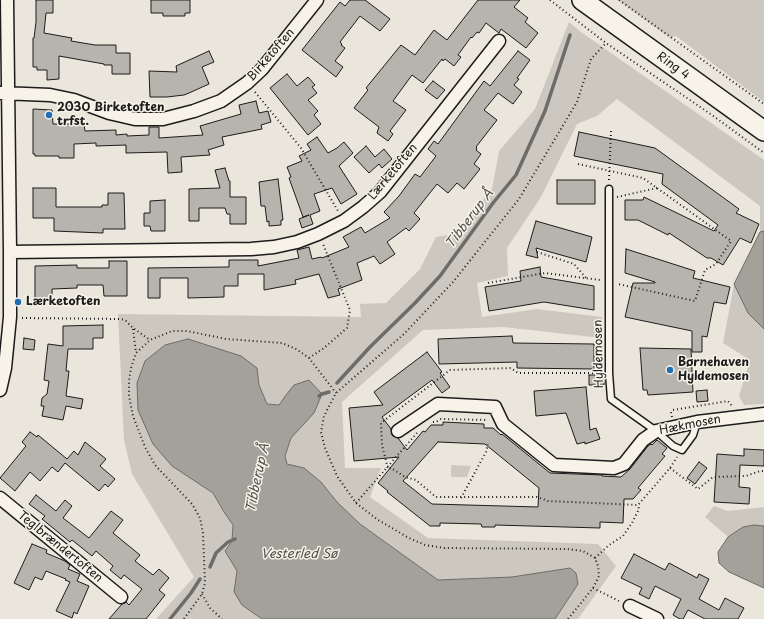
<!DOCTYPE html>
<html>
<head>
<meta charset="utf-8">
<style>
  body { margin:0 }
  canvas { display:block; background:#eae6dc }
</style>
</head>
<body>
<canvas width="764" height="619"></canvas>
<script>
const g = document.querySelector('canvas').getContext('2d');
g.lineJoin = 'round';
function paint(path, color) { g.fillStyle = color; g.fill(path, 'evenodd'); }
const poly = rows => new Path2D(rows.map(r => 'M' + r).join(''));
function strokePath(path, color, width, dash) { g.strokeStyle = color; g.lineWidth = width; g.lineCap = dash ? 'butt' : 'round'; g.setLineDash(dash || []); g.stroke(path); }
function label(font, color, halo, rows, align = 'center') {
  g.font = font + ' "Playpen Sans",sans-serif'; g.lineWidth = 3; g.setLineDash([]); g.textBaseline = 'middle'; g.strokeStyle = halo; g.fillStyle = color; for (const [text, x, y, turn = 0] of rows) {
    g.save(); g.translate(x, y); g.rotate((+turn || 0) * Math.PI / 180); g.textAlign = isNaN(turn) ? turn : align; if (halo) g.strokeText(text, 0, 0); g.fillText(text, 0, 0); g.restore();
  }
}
const green = poly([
  [618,0,764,0,764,102,676,36,670,38],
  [569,22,581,32,764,160,764,231,760,232,760,206,617,99,597,116,577,124,541,197,507,248,508,276,477,283,482,317,537,309,602,317,602,338,503,327,423,330,342,402,345,468,381,468,370,497,428,538,598,544,616,566,578,619,555,619,578,584,570,568,512,577,438,580,360,524,337,502,321,482,304,468,287,464,285,456,291,438,280,404,279,405,267,404,259,385,257,368,172,466,213,493,224,512,233,525,232,541,225,551,237,571,234,592,242,605,262,619,156,619,194,577,132,474,124,440,118,314,361,317,360,304,386,303,420,269,436,237,454,234,492,189,499,151,535,109],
  [734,284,748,313,764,329,764,404,744,405,739,396,750,360,723,343],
  [451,465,471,466,467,477,451,477],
  [714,506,728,511,764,507,764,588,729,572,719,563,718,552,728,537,705,517]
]);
const water = poly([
  [764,231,764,329,748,313,734,284,760,232,764,231],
  [188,339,241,356,257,368,259,385,267,404,279,405,286,395,294,385,309,380,322,394,314,413,291,438,285,456,287,464,304,468,321,482,337,502,360,524,438,580,512,577,570,568,576,573,578,584,555,619,262,619,242,605,234,592,237,571,225,551,232,541,233,525,224,512,213,493,172,466,153,444,138,410,137,383,145,361,165,345,188,339],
  [754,525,764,526,764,588,729,572,719,563,718,552,728,537,743,527,754,525]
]);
const stream = poly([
  [337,383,370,347,415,303,440,276,493,203,516,175,545,111,570,35],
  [319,396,322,394,329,392],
  [210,567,216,553,228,542,235,539],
  [170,619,191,593,200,579]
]);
const building = poly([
  [36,0,53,0,53,13,46,13,44,33,72,38,71,41,95,45,116,45,116,53,130,53,130,74,112,74,112,65,104,65,104,64,59,56,59,79,47,80,47,70,37,70,37,67,33,67,33,38,34,38,36,22,36,0],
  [151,0,190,0,190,13,185,13,185,16,163,16,163,13,151,13,151,0],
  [350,0,365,0,390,19,380,31,360,16,340,42,342,44,341,45,345,48,335,61,343,67,336,77,302,50,340,2,345,6,350,0],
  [478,0,520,0,514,7,528,18,525,22,538,33,526,48,501,29,499,33,486,23,479,33,477,32,472,38,471,37,458,55,461,57,454,66,445,59,443,61,442,59,423,83,412,75,393,101,406,110,390,131,393,134,388,141,377,133,379,127,354,108,368,90,366,88,401,45,415,55,434,30,447,40,478,0],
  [209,51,214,62,202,67,209,84,189,93,184,95,167,97,150,97,149,71,177,72,176,66,209,51],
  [518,51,530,60,517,78,519,79,514,85,522,92,513,104,498,93,484,110,497,120,476,147,477,148,476,150,481,154,474,164,480,169,464,189,457,183,448,193,437,184,414,213,420,219,409,231,406,228,387,242,395,254,380,264,374,256,357,263,362,280,338,289,340,295,328,298,319,274,295,280,296,284,264,290,264,274,238,274,238,286,224,286,224,297,188,298,188,278,160,278,160,298,148,298,148,268,229,267,229,260,258,260,258,266,299,258,297,250,309,247,312,259,321,257,322,258,349,247,343,237,361,227,365,233,390,218,384,212,399,196,415,174,420,177,436,156,428,149,434,141,438,144,484,81,490,86,518,51],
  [287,74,297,86,308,77,315,85,312,87,317,93,308,100,318,111,314,115,321,124,308,135,270,88,287,74],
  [433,81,445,90,437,99,425,90,433,81],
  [256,101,259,113,268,111,271,122,261,125,262,129,222,137,224,145,208,150,210,155,181,157,182,172,168,173,167,152,126,153,126,145,96,146,96,143,74,144,74,158,59,158,59,156,35,156,35,154,33,154,33,109,52,110,53,124,84,124,85,131,116,130,116,135,127,134,127,136,149,135,149,127,159,127,159,138,203,135,200,126,241,114,239,105,256,101],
  [579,132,655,148,739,209,736,213,759,224,751,243,740,238,723,265,711,258,707,258,669,233,668,235,638,220,625,220,625,200,643,200,644,197,714,231,718,225,662,184,663,174,574,156,579,132],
  [317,137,328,153,337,148,344,142,353,153,339,166,357,194,341,204,332,188,314,194,320,211,310,215,313,224,302,228,299,219,309,215,303,217,289,178,291,177,287,167,302,161,299,156,311,150,307,144,317,137],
  [366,146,375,157,384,149,392,159,382,168,379,164,369,173,354,157,366,146],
  [225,168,229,181,230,181,230,197,246,197,246,224,230,224,230,214,227,214,225,208,199,208,199,221,189,221,189,189,220,188,215,170,225,168],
  [278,179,283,220,281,220,281,225,269,226,269,221,267,222,265,206,261,206,259,182,278,179],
  [557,180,595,180,595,204,557,204,557,180],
  [33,188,56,188,56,207,102,207,102,205,108,205,108,193,124,193,125,229,103,229,103,233,54,231,54,218,33,218,33,188],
  [165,200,165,231,151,231,150,226,144,226,144,213,150,213,150,201,165,200],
  [536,221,592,237,586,262,536,248,538,258,526,255,536,221],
  [626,249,695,271,693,278,730,287,726,304,714,302,707,337,702,336,702,352,692,352,692,331,625,317,633,283,655,283,655,282,625,273,626,249],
  [109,261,127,261,127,296,104,296,103,285,77,285,77,288,52,289,52,301,35,301,35,266,77,265,77,268,109,268,109,261],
  [540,267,541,277,594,286,594,310,544,302,489,311,485,287,521,281,520,271,540,267],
  [103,325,103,338,93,338,93,349,68,349,66,371,69,371,66,396,83,399,81,409,66,406,63,420,42,416,44,406,41,406,42,398,47,394,49,381,44,380,48,344,63,346,63,326,103,325],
  [512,336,513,343,594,344,594,369,517,368,517,362,439,364,438,339,512,336],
  [24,338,35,340,34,350,23,349,24,338],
  [640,348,691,349,693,392,648,395,647,390,643,390,640,348],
  [427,352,442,372,440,373,450,387,442,393,432,380,382,417,391,429,392,435,398,438,407,450,423,431,425,432,431,425,443,425,443,422,484,424,484,428,493,428,501,435,502,434,550,473,602,475,602,476,621,477,630,469,648,446,651,444,652,445,657,440,667,448,662,454,665,456,638,488,641,490,633,499,624,499,623,523,600,522,600,528,495,525,495,527,482,527,481,524,440,523,440,526,430,526,387,492,388,491,378,483,399,457,354,461,349,408,383,405,374,392,427,352],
  [438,442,485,444,539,488,538,507,432,504,403,481,438,442],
  [589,375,604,375,604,385,589,385,589,375],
  [586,387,590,430,596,428,600,439,585,444,585,442,577,444,566,413,536,416,534,391,586,387],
  [707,390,708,401,697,402,696,391,707,390],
  [30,432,37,437,38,435,67,459,74,451,78,455,85,442,106,459,100,466,115,479,108,487,105,484,99,491,65,463,58,472,52,467,40,481,30,472,15,491,0,478,26,446,22,442,30,432],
  [744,449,764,450,764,466,740,465,739,487,750,488,749,504,714,502,717,454,744,456,744,449],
  [699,462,707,468,695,484,687,478,699,462],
  [36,495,56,511,65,500,72,506,63,518,89,538,111,511,123,520,113,533,140,555,135,561,153,575,159,569,169,578,159,590,165,595,146,619,109,619,122,604,126,602,129,605,142,589,124,575,121,579,110,570,113,566,96,551,92,556,72,540,70,542,42,519,45,516,29,504,36,495],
  [32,544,47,550,46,553,65,561,70,565,68,569,80,574,77,581,89,586,77,614,74,612,72,618,56,611,70,582,65,580,66,579,46,571,42,580,35,577,29,590,14,583,32,544],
  [634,554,665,570,669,563,697,578,699,574,709,579,699,599,719,610,725,598,744,608,738,619,705,619,688,610,683,619,680,619,673,615,681,599,655,586,649,599,639,594,642,588,621,578,634,554]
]);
const path = poly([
  [550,0,606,43,712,115,764,153],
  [619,0,764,104],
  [255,92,301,148,338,211],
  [578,164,643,178,731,241,716,264,705,270,695,301,618,284],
  [609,180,611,131],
  [617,197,657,188],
  [537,252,574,264,586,278],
  [488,283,545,273,600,280],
  [22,318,120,319,125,320,133,328,150,340],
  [133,329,136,353],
  [309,358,324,348,347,328,350,310,323,244],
  [601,373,518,373,511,368,450,370,381,423,382,445,388,469,391,468,405,477,416,480,436,497,537,497,548,501,638,505,670,468,677,457],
  [672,417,671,412,673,410,728,401,732,406],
  [433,422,436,422,441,419,488,420],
  [670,468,698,489,713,477,746,476,760,471,764,471],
  [461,498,486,452,488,444],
  [356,503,417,433],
  [595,558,609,545,623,536,632,523,639,509,638,505],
  [593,588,619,601],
  [202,594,210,608,222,619],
  [184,619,202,594,205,583,203,533,200,518,192,504,155,465,145,447,133,416,129,396,129,381,131,368,136,353,150,340,172,331,187,331,226,339,282,343,296,349,309,358,336,393],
  [568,619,593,588,599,576,598,566,595,558,583,551,567,549,444,548,425,545,409,538,378,520,356,503,337,476,325,448,321,432,324,416,336,393,404,334,453,282,519,199,577,102,591,59,606,43]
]);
const lane = poly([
  [609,189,609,373,611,399,656,431,673,446,682,450,693,435,697,422]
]);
const street = poly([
  [1,93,50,95,74,100,109,113,135,119,163,119,194,111,221,101,247,83,262,69,317,0],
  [10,252,251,249,274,247,297,242,318,234,344,221,363,207,380,192,499,41],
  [0,390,5,368,10,317,10,252,7,0],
  [398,431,438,404,495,407,503,424,554,465,614,468,624,464,643,440,656,431,697,422,764,414],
  [0,498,121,597],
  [630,606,657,619]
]);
const primary = poly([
  [582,0,764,131]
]);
const markers = [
  [49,115,4,"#1f6fb2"],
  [18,302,4,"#1f6fb2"],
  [670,370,4,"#1f6fb2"]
];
const streetNames = [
  ["Birketoften",271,55,-49],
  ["Ring 4",673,66,36],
  ["Lærketoften",393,172,-50],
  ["Hyldemosen",599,354,-91],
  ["Hækmosen",690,425,-11],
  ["Teglbrændertoften",60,547,39]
];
const poiNames = [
  ["2030 Birketoften",57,108],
  ["trfst.",57,122],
  ["Lærketoften",26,302],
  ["Børnehaven",678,363],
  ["Hyldemosen",678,377]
];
const waterNames = [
  ["Tibberup Å",470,219,-53],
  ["Tibberup Å",258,478,-78],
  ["Vesterled Sø",299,554]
];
paint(green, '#ccc8c0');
paint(water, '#a3a19a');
strokePath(water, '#6d6c68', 1);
strokePath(stream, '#6d6c68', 3.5);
paint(building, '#b6b4ac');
strokePath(building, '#1c1c1c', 1);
strokePath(lane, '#1c1c1c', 9);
strokePath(street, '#1c1c1c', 15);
strokePath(primary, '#1c1c1c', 22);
strokePath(path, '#1c1c1c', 2, [1, 3]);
strokePath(lane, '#f7f3e8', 6);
strokePath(street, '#f7f3e8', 12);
strokePath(primary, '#f7f3e8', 19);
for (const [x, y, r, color] of markers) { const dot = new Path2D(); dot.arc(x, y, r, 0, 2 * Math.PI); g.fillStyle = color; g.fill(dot); strokePath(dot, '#f7f3e8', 1.5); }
label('12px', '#1c1c1c', '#f7f3e8', streetNames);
label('bold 12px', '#1c1c1c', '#f7f3e8', poiNames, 'left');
label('italic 13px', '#52514e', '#f7f3e8', waterNames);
</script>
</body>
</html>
